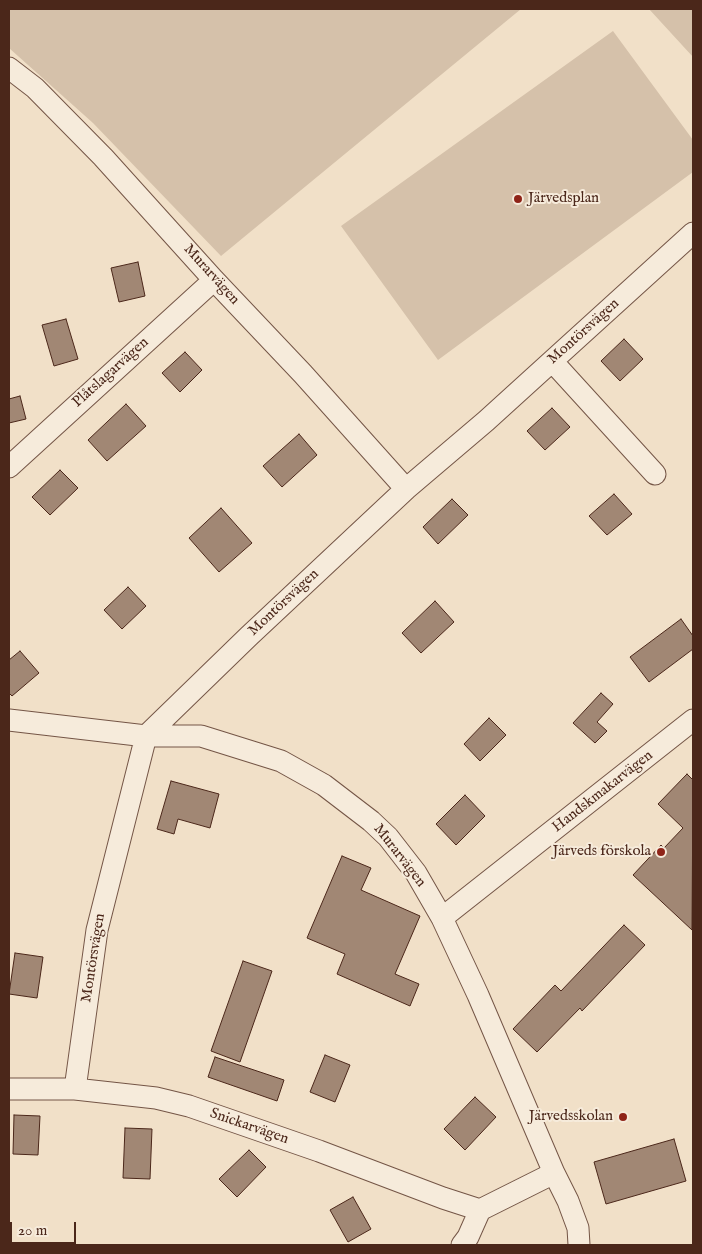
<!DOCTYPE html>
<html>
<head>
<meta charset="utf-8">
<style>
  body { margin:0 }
  #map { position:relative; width:702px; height:1254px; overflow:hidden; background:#f1e0c8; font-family:"IM FELL English",serif }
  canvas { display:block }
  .frame { position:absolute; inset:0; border:10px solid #4b271a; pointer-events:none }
  .scale { position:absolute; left:10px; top:1222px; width:66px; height:22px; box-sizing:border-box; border:2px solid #4b271a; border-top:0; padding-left:6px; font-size:15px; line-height:18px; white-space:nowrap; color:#4b271a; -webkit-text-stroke:4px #f6ebdb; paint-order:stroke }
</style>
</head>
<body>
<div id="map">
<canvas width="702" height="1254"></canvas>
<div class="frame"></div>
<div class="scale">20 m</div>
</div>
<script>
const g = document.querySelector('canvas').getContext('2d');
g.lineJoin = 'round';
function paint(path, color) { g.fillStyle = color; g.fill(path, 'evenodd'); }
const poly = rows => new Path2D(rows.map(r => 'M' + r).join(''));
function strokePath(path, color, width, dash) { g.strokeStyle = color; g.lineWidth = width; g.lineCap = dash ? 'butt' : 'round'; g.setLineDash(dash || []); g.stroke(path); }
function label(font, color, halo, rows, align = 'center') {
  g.font = font + ' "IM FELL English",serif'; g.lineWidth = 4; g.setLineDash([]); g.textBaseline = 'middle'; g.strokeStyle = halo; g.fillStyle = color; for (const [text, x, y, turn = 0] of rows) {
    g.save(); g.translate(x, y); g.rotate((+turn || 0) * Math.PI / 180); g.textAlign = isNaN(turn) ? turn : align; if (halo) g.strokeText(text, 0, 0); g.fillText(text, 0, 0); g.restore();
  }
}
const green = poly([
  [9,9,521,9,221,256,93,123,9,48],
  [649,9,693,9,693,57],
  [613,31,693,140,693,172,438,360,341,226]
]);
const building = poly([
  [138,262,145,296,119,302,111,268,138,262],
  [66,319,78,359,54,366,42,325,66,319],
  [624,339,643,359,620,381,601,361,624,339],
  [185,352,202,370,180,392,162,373,185,352],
  [20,396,26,419,9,423,9,399,20,396],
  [126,404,146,426,107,461,88,440,126,404],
  [552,408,570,427,545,450,527,431,552,408],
  [299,434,317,455,282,487,263,466,299,434],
  [60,470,78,488,50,515,32,497,60,470],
  [614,494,632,514,607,535,589,516,614,494],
  [452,499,468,515,438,544,423,527,452,499],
  [221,508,252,543,219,572,189,538,221,508],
  [128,587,146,606,122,629,104,610,128,587],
  [435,601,454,622,421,653,402,633,435,601],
  [681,619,693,636,693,649,649,682,630,657,681,619],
  [20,651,39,673,12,696,9,693,9,660,20,651],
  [601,693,613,704,597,722,607,731,595,743,573,723,601,693],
  [489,718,506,735,480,761,464,744,489,718],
  [687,774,693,780,692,930,633,875,661,845,664,848,683,828,658,804,687,774],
  [171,781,219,794,210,828,178,819,174,834,157,829,171,781],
  [465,795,485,816,456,845,436,824,465,795],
  [342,856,371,868,361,890,420,916,395,974,419,984,410,1006,337,974,345,954,307,938,342,856],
  [624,925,645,945,582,1011,580,1008,537,1052,513,1029,555,985,561,991,624,925],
  [15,953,43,957,37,998,9,994,15,953],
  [243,961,272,971,240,1062,211,1051,243,961],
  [325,1055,350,1065,335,1102,310,1092,325,1055],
  [215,1057,284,1080,277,1101,208,1077,215,1057],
  [475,1097,496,1117,465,1150,444,1129,475,1097],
  [14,1115,40,1116,38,1155,13,1154,14,1115],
  [125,1128,152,1129,150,1179,123,1178,125,1128],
  [674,1139,686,1181,606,1204,594,1162,674,1139],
  [249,1150,266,1167,237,1197,219,1179,249,1150],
  [353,1197,371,1229,348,1242,330,1210,353,1197]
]);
const street = poly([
  [9,68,35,88,103,157,214,280,303,374,406,489],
  [552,361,655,474],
  [9,467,214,280],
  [9,720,146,736,201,736,281,761,324,785,371,821,388,837,416,873,442,918,478,995,554,1173,568,1201,578,1228,579,1245],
  [442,918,693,720],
  [9,1089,75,1089,156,1098,189,1106,319,1151,443,1198,480,1210],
  [75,1089,97,930,146,736,249,636,406,489,486,421,693,233],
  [462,1245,468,1237,480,1210,554,1173]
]);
const markers = [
  [518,199,5,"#8f2418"],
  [661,852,5,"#8f2418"],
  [623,1117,5,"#8f2418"]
];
const poiNames = [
  ["Järvedsplan",528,199,"left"],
  ["Järveds förskola",651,852],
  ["Järvedsskolan",613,1117]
];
const streetNames = [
  ["Murarvägen",211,275,48],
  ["Montörsvägen",584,332,-42],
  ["Plåtslagarvägen",111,373,-42],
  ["Montörsvägen",284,603,-43],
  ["Handskmakarvägen",603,792,-38],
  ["Murarvägen",399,856,52],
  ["Montörsvägen",94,958,-81],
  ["Snickarvägen",249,1127,19]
];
paint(green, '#d5c1aa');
paint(building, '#a18774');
strokePath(building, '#4b271a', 1);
strokePath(street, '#745546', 23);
strokePath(street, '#f6ebdb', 21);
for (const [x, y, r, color] of markers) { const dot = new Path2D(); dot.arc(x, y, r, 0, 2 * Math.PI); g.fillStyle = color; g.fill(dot); strokePath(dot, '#f6ebdb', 2); }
label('15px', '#4b271a', '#f6ebdb', poiNames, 'right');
label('15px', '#4b271a', '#f6ebdb', streetNames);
</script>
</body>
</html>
